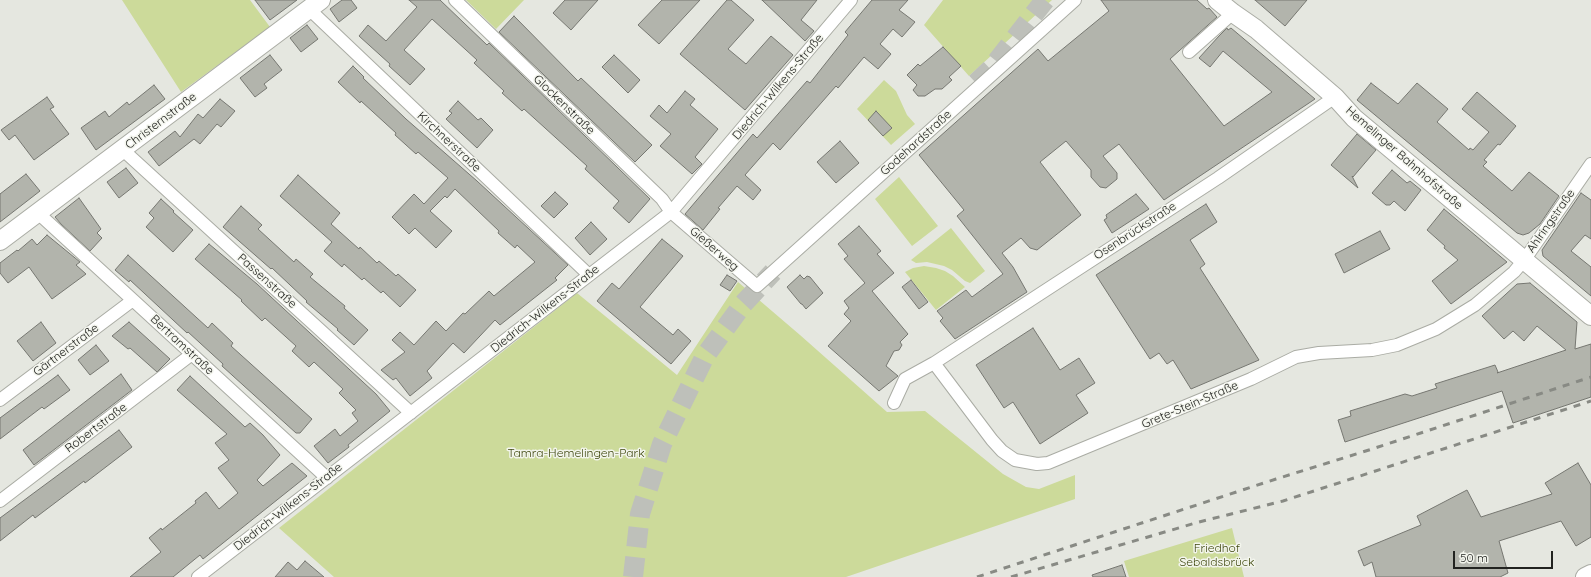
<!DOCTYPE html>
<html>
<head>
<meta charset="utf-8">
<style>
  body { margin:0 }
  #map { position:relative; width:1591px; height:577px; overflow:hidden; background:#e5e7e0; font-family:Quicksand,sans-serif }
  canvas { display:block }
  .scale { position:absolute; left:1453px; top:551px; width:100px; height:18px; box-sizing:border-box; border:2px solid #222320; border-top:0; padding-left:5px; font-size:12px; line-height:14px; white-space:nowrap; color:#222320; -webkit-text-stroke:3px #f3f5ed; paint-order:stroke }
</style>
</head>
<body>
<div id="map">
<canvas width="1591" height="577"></canvas>
<div class="scale">50 m</div>
</div>
<script>
const g = document.querySelector('canvas').getContext('2d');
g.lineJoin = 'round';
function paint(path, color) { g.fillStyle = color; g.fill(path, 'evenodd'); }
const poly = rows => new Path2D(rows.map(r => 'M' + r).join(''));
function strokePath(path, color, width, dash) { g.strokeStyle = color; g.lineWidth = width; g.lineCap = dash ? 'butt' : 'round'; g.setLineDash(dash || []); g.stroke(path); }
function label(font, color, halo, rows, align = 'center') {
  g.font = font + ' Quicksand,sans-serif'; g.lineWidth = 3; g.setLineDash([]); g.textBaseline = 'middle'; g.strokeStyle = halo; g.fillStyle = color; for (const [text, x, y, turn = 0] of rows) {
    g.save(); g.translate(x, y); g.rotate((+turn || 0) * Math.PI / 180); g.textAlign = isNaN(turn) ? turn : align; if (halo) g.strokeText(text, 0, 0); g.fillText(text, 0, 0); g.restore();
  }
}
const green = poly([
  [122,0,250,0,270,27,181,92],
  [466,0,524,0,496,29],
  [943,0,1052,0,969,76,924,25],
  [884,80,896,91,907,115,915,124,891,145,857,109],
  [899,177,938,226,912,246,875,199],
  [951,228,985,271,970,283,965,281,952,270,944,266,927,262,916,263,911,260],
  [924,266,936,268,945,271,953,276,965,287,936,310,905,272,913,268],
  [738,282,800,335,887,412,925,411,1003,474,1026,487,1039,489,1075,475,1075,499,846,577,334,577,279,528,577,293,677,375],
  [1232,528,1244,577,1129,577,1124,561]
]);
const building = poly([
  [255,0,297,0,270,20,255,0],
  [342,0,351,0,357,8,339,22,330,9,342,0],
  [409,0,440,0,487,45,489,43,650,199,629,223,613,208,619,201,585,169,587,166,524,109,522,111,502,93,504,91,474,63,477,60,432,19,404,50,425,69,410,85,389,66,390,64,359,36,368,25,386,41,417,7,409,0],
  [565,0,598,0,571,30,553,13,565,0],
  [662,0,700,0,659,44,638,25,662,0],
  [727,0,731,0,754,20,728,49,746,64,771,36,793,55,745,110,680,54,727,0],
  [762,0,817,0,801,20,814,31,805,41,762,0],
  [872,0,908,0,899,10,915,22,902,37,893,29,880,44,891,54,878,69,864,57,838,88,836,86,780,150,773,143,745,175,761,190,753,200,737,186,718,208,720,209,703,230,685,214,753,134,757,138,807,81,810,83,848,35,845,32,872,0],
  [1101,0,1197,0,1207,9,1209,8,1217,17,1170,59,1224,126,1272,92,1223,51,1210,67,1199,58,1219,36,1227,28,1228,30,1231,28,1315,99,1164,200,1119,144,1103,156,1117,173,1117,179,1106,188,1100,187,1091,177,1091,170,1066,141,1040,162,1081,215,1037,250,1030,248,1021,238,1002,253,1013,267,1027,292,955,339,940,321,943,318,937,311,966,290,972,297,1003,274,957,216,964,210,919,155,1038,49,1048,61,1109,11,1101,0],
  [1255,0,1307,0,1285,26,1255,0],
  [514,16,578,81,581,78,652,145,635,162,499,32,514,16],
  [307,25,318,39,301,52,290,38,307,25],
  [943,47,961,66,949,77,952,80,942,89,935,89,925,96,918,96,913,90,917,85,907,75,918,64,920,66,943,47],
  [270,55,282,70,264,84,267,88,255,97,240,78,270,55],
  [614,55,640,80,628,93,602,67,614,55],
  [353,66,364,77,363,78,406,119,477,181,568,265,555,278,557,280,500,325,495,320,464,353,453,343,427,371,432,378,410,396,396,378,393,380,381,370,405,352,392,340,400,332,414,345,436,321,446,331,463,313,465,314,489,291,494,296,535,262,517,245,515,248,498,233,499,231,455,189,447,198,445,196,430,211,452,231,436,248,415,228,409,234,392,217,414,194,424,204,448,178,418,152,416,154,395,135,396,133,361,101,360,103,338,82,353,66],
  [1371,83,1398,104,1417,83,1448,109,1437,122,1469,150,1470,148,1473,150,1489,132,1462,109,1477,92,1516,126,1500,145,1498,144,1484,160,1487,162,1483,166,1512,191,1529,172,1559,196,1540,224,1529,233,1523,235,1517,233,1357,100,1371,83],
  [154,85,165,99,96,150,81,128,105,111,109,117,127,102,129,105,154,85],
  [685,91,695,99,690,105,718,129,695,157,702,164,692,174,660,146,671,134,650,116,659,105,667,113,685,91],
  [47,97,54,107,50,109,69,134,34,160,15,135,9,140,1,130,47,97],
  [220,99,235,111,221,127,217,124,200,144,194,139,159,166,148,152,175,131,180,137,198,114,203,118,220,99],
  [458,101,478,120,481,118,493,130,477,148,446,119,452,113,449,111,458,101],
  [876,111,892,128,883,136,868,120,876,111],
  [1357,134,1376,150,1353,177,1352,176,1358,188,1331,165,1357,134],
  [840,141,859,163,836,183,817,162,840,141],
  [126,168,138,183,119,198,107,182,126,168],
  [1392,170,1407,183,1410,181,1421,190,1405,211,1394,201,1390,205,1386,205,1372,193,1392,170],
  [26,174,40,191,0,222,0,194,26,174],
  [298,175,340,213,331,224,359,249,360,247,377,263,379,261,396,276,398,274,416,290,400,307,383,291,381,293,364,278,362,280,344,264,342,267,324,251,332,242,280,196,298,175],
  [555,192,568,204,554,218,541,206,555,192],
  [1581,193,1591,200,1591,239,1585,235,1571,251,1591,267,1591,296,1543,256,1542,250,1581,193],
  [1136,194,1149,209,1112,233,1104,220,1107,218,1106,215,1136,194],
  [79,198,101,229,97,233,102,238,90,251,61,224,55,217,79,198],
  [161,199,174,211,173,212,193,230,173,252,146,227,154,218,149,213,161,199],
  [1206,204,1217,222,1190,240,1205,264,1200,268,1259,360,1191,389,1173,360,1167,364,1159,353,1150,359,1096,275,1206,204],
  [241,206,262,225,258,229,294,262,296,259,313,274,310,277,345,306,344,308,368,330,354,345,337,330,338,329,306,302,307,301,272,268,271,269,223,227,241,206],
  [1444,209,1507,262,1451,304,1432,281,1458,260,1444,248,1445,246,1427,230,1444,209],
  [591,222,607,239,590,255,575,238,591,222],
  [859,226,881,251,877,254,894,273,872,291,908,334,900,342,902,345,899,350,894,351,886,366,898,376,879,391,828,346,851,321,844,314,849,308,844,301,865,283,844,259,848,256,838,244,859,226],
  [1380,231,1390,249,1344,273,1335,254,1380,231],
  [47,235,80,262,76,265,86,274,52,299,29,267,8,283,0,273,0,263,17,250,18,251,32,239,37,245,47,235],
  [662,239,683,256,640,307,673,335,678,329,691,341,671,364,597,301,612,283,619,289,662,239],
  [209,244,257,284,376,394,390,411,348,445,349,447,328,463,314,446,335,429,340,436,358,421,352,413,356,410,339,393,343,389,314,362,309,367,292,351,296,346,265,318,262,321,241,301,242,300,195,259,209,244],
  [128,255,208,328,212,323,233,343,231,346,312,419,300,433,296,433,222,366,223,364,188,332,187,333,130,280,129,282,115,270,128,255],
  [727,275,737,281,730,291,720,285,727,275],
  [800,275,804,279,807,276,810,277,823,293,806,309,802,304,801,304,787,287,800,275],
  [911,280,928,302,919,309,902,287,911,280],
  [1530,283,1577,322,1575,349,1591,344,1591,397,1513,423,1502,391,1345,442,1338,420,1351,416,1350,411,1405,394,1412,396,1437,388,1435,384,1495,365,1498,372,1497,373,1566,350,1537,326,1524,341,1513,331,1504,339,1482,316,1517,284,1530,283],
  [41,322,56,343,33,361,17,341,41,322],
  [129,322,170,359,157,372,130,348,128,349,112,336,129,322],
  [1033,328,1060,370,1079,358,1095,383,1076,395,1088,413,1040,444,1013,402,1004,408,976,365,1033,328],
  [96,345,109,361,90,375,78,360,96,345],
  [121,374,132,390,34,465,23,450,121,374],
  [58,375,70,390,44,409,42,407,0,439,0,418,58,375],
  [190,376,245,427,250,423,263,435,280,455,257,480,263,486,292,463,307,476,203,559,200,555,173,577,130,577,161,552,149,538,161,528,162,530,196,503,195,501,206,492,219,509,238,493,218,468,229,460,215,443,227,434,177,390,190,376],
  [119,430,132,447,85,483,84,481,35,518,33,515,0,541,0,518,119,430],
  [1578,463,1591,485,1591,537,1576,546,1561,521,1499,541,1508,573,1500,577,1376,577,1372,562,1364,566,1358,551,1421,525,1417,516,1467,490,1481,517,1552,494,1545,483,1578,463],
  [305,561,324,577,275,577,288,562,297,570,305,561],
  [1122,565,1126,577,1093,577,1092,575,1122,565]
]);
const primaryTunnel = poly([
  [976,83,991,69,1045,0],
  [633,577,640,514,662,444,705,356,743,304,773,272]
]);
const street = poly([
  [455,0,662,199,671,212,757,286,1075,0],
  [309,9,589,275],
  [1189,52,1233,13],
  [123,150,411,413],
  [38,213,327,478],
  [934,363,1218,178,1335,97],
  [0,400,133,300],
  [894,403,905,379,934,363,992,440,1002,451,1015,460,1037,464,1048,463,1251,379,1296,357,1319,353,1372,350,1397,345,1436,329,1475,305,1514,272,1525,259,1591,164],
  [0,501,192,354],
  [198,577,671,212,851,0]
]);
const secondary = poly([
  [1217,0,1233,13,1256,29,1335,97,1354,118,1591,316],
  [0,241,321,0],
  [1585,577,1591,574]
]);
const rail = poly([
  [977,577,1276,479,1369,450,1591,377],
  [1011,577,1199,522,1283,501,1591,401]
]);
const streetNames = [
  ["Diedrich-Wilkens-Straße",778,87,-50],
  ["Glockenstraße",564,105,44],
  ["Christernstraße",161,121,-37],
  ["Kirchnerstraße",449,142,43],
  ["Godehardstraße",916,143,-42],
  ["Hemelinger Bahnhofstraße",1404,158,41],
  ["Ahlringstraße",1551,221,-55],
  ["Osenbrückstraße",1135,231,-33],
  ["Gießerweg",714,249,41],
  ["Passenstraße",267,281,42],
  ["Diedrich-Wilkens-Straße",545,309,-38],
  ["Bertramstraße",182,345,43],
  ["Gärtnerstraße",66,350,-37],
  ["Grete-Stein-Straße",1190,405,-23],
  ["Robertstraße",96,428,-37],
  ["Diedrich-Wilkens-Straße",288,507,-38]
];
const parkNames = [
  ["Tamra-Hemelingen-Park",576,453],
  ["Friedhof",1217,548],
  ["Sebaldsbrück",1217,562]
];
paint(green, '#ccda9a');
paint(building, '#b2b4ac');
strokePath(building, '#767771', 1);
strokePath(primaryTunnel, '#bec0ba', 20, [20, 10]);
strokePath(street, '#aaaca4', 14);
strokePath(secondary, '#aaaca4', 20);
strokePath(street, '#fff', 12);
strokePath(secondary, '#fff', 18);
strokePath(rail, '#888a84', 3, [7, 7]);
label('12px', '#222320', '#f3f5ed', streetNames);
label('12px', '#3d460c', '#f3f5ed', parkNames);
</script>
</body>
</html>
